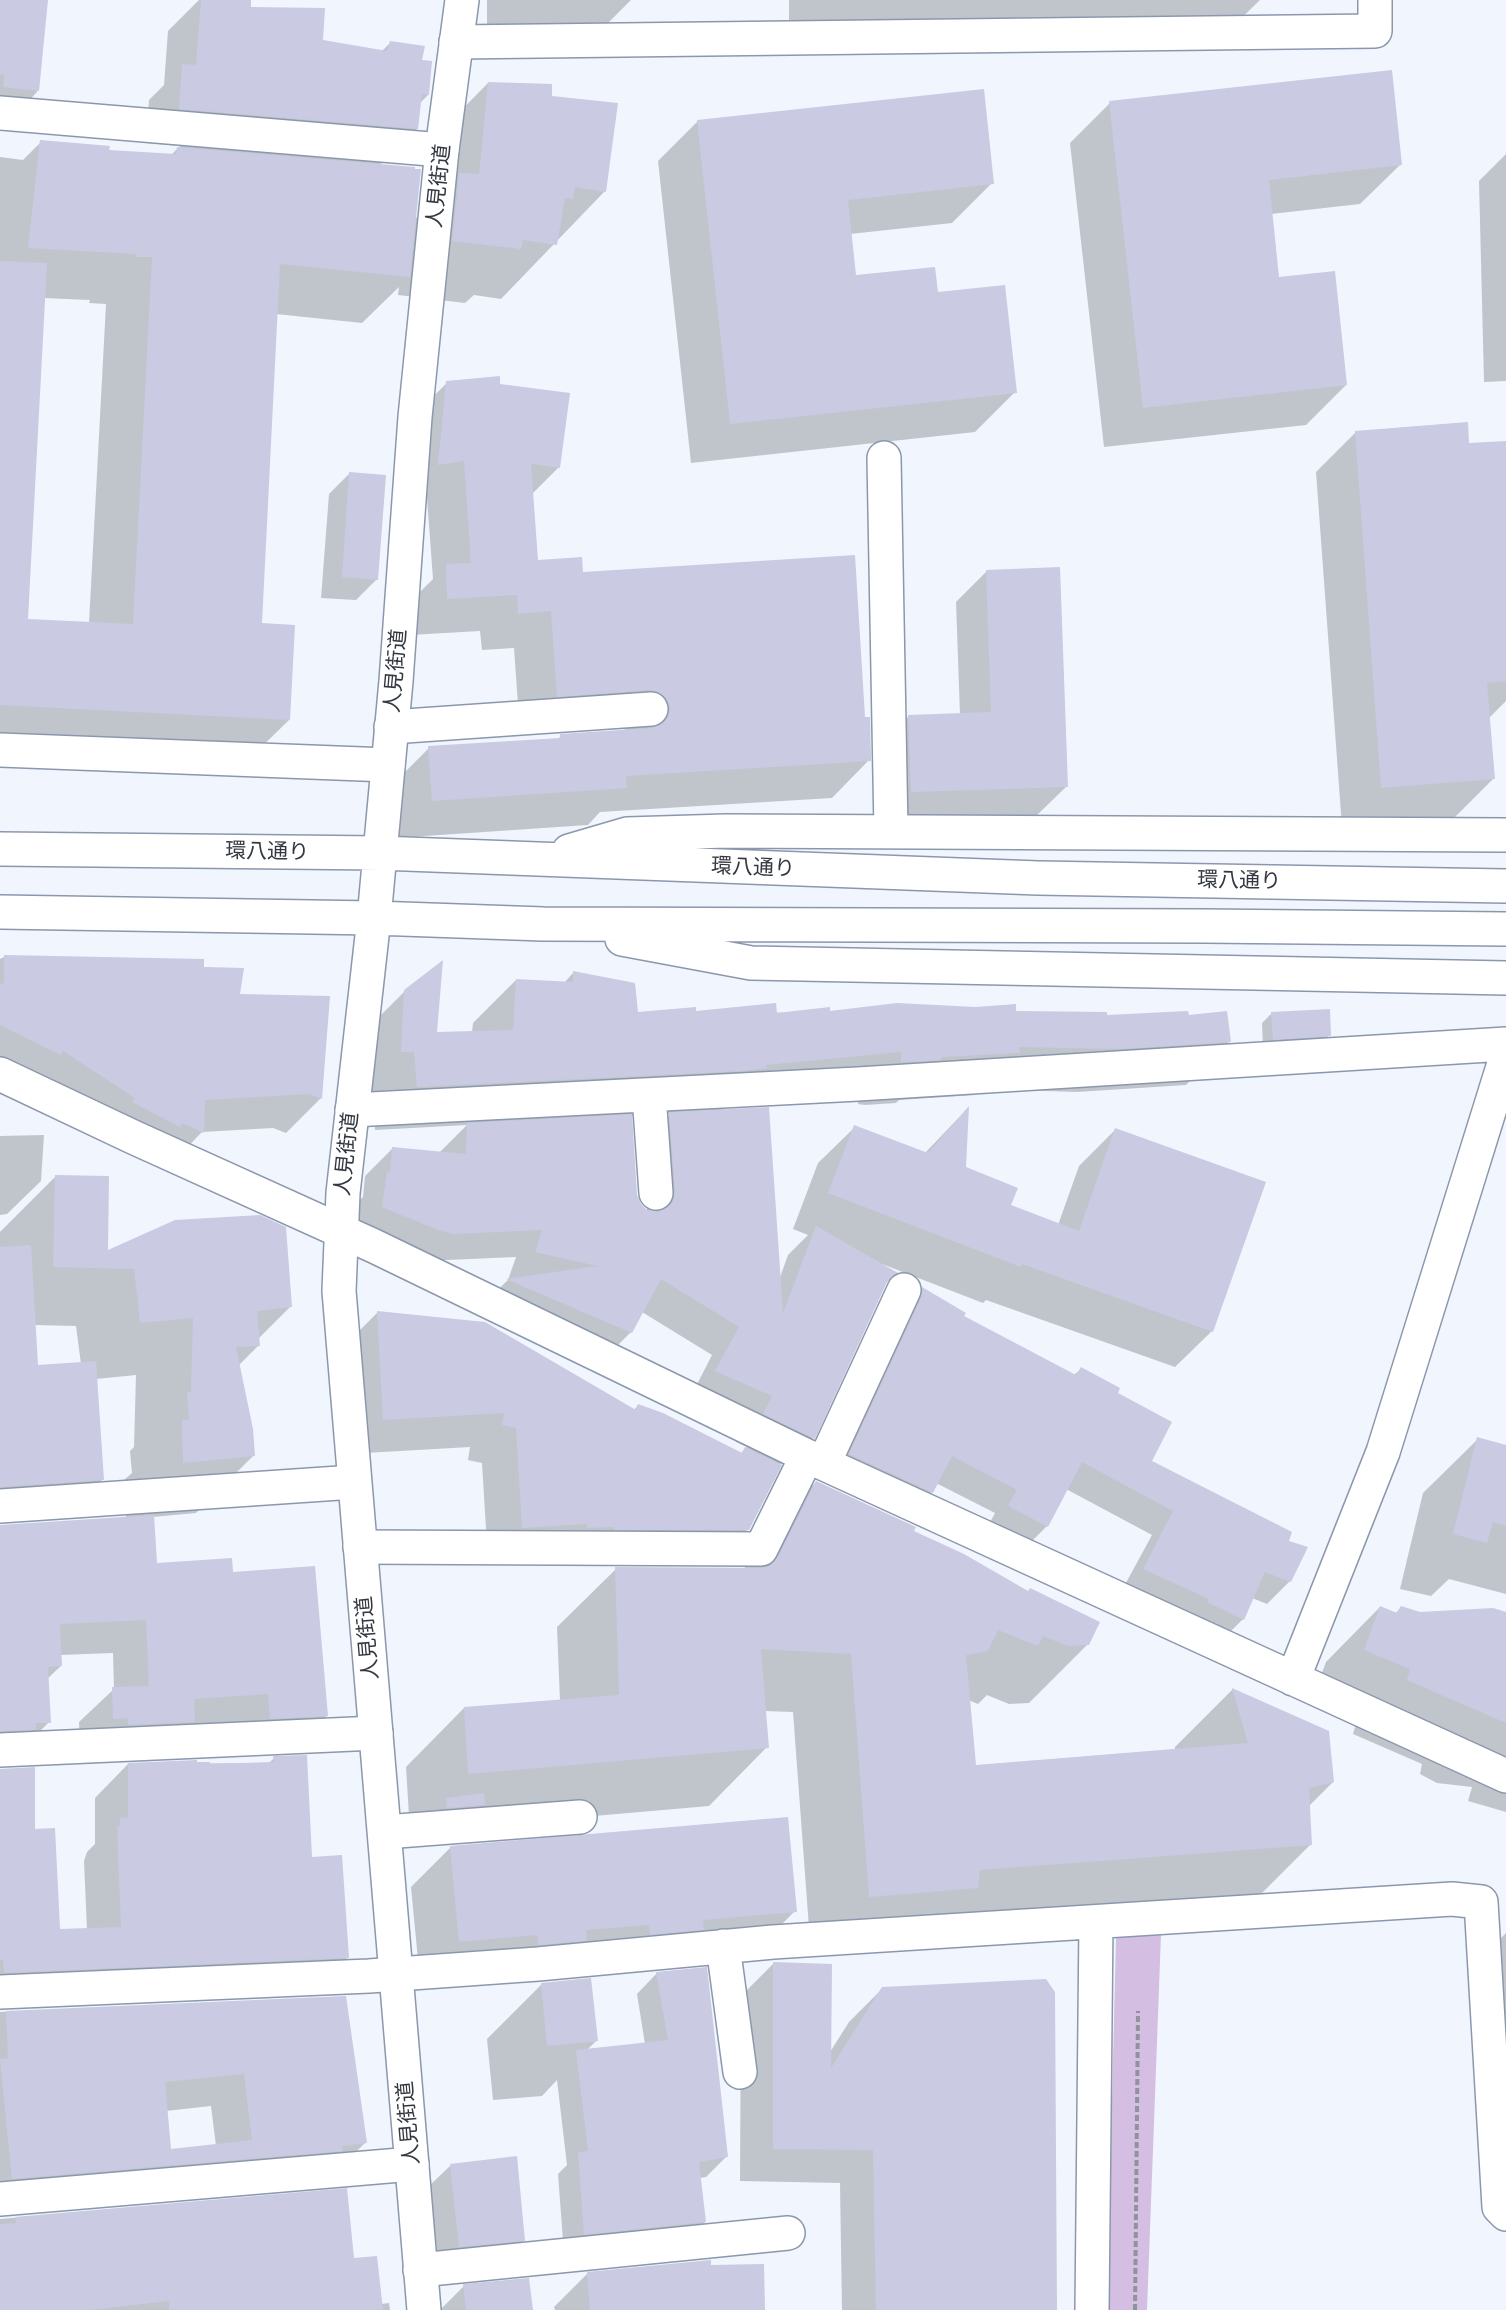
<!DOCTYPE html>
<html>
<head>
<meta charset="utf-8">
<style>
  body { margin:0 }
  canvas { display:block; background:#f0f5fe }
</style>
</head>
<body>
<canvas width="1506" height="2310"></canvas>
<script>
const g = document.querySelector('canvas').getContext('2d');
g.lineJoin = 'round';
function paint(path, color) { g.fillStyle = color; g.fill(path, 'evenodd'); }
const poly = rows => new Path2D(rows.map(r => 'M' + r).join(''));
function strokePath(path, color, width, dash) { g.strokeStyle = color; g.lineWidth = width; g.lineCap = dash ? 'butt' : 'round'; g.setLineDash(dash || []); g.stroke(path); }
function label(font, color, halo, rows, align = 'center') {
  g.font = font + ' "IBM Plex Serif","Noto Sans JP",serif'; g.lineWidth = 6; g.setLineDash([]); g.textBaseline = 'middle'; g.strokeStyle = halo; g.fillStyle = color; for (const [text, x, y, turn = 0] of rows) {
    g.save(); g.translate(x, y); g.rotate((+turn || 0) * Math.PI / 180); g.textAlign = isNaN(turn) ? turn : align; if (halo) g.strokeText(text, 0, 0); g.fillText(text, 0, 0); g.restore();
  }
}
const green = poly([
  [1161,1934,1147,2310,1107,2310,1116,1938]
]);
const shadow = poly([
  [0,0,46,0,37,92,0,130],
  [199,0,237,0,249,8,322,42,382,51,390,43,420,61,428,95,420,103,417,129,380,165,415,219,427,206,434,138,488,83,550,97,605,191,501,299,474,295,465,303,398,295,399,287,362,323,276,314,260,625,289,720,242,766,0,754,0,157,23,160,41,142,108,152,170,156,180,146,146,143,149,100,164,85,168,31],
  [43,298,90,300,89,303,106,304,89,623,26,620],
  [487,0,631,0,600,31,487,31],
  [789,0,1260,0,1217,42,789,26],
  [1110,103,1400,165,1360,204,1271,214,1278,279,1346,385,1306,425,1104,447,1070,143],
  [698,121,992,183,952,223,850,234,854,277,937,294,1015,392,975,432,691,463,658,161],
  [1506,154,1506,381,1484,382,1479,181],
  [447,383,498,385,559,467,532,494,536,562,581,573,864,718,869,760,832,798,600,812,588,825,395,838,392,785,429,748,557,740,561,736,627,730,612,727,520,733,514,648,482,650,480,631,410,635,409,603,433,579,427,498,401,501,409,420],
  [1356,432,1468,445,1506,443,1506,701,1489,718,1493,779,1453,819,1342,827,1316,472],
  [350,473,377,579,356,600,321,598,329,494],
  [987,571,1066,787,1035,817,881,822,877,748,908,717,960,715,956,602],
  [4,957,202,968,238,996,321,1098,286,1133,273,1128,202,1132,168,1167,147,1158,144,1161,98,1138,0,1078,0,959],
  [573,973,636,1013,1015,1012,1105,1017,1187,1017,1229,1042,1186,1085,1077,1092,981,1089,975,1095,899,1100,896,1103,865,1105,858,1104,858,1095,725,1107,722,1111,779,1280,788,1255,808,1235,793,1229,818,1163,855,1127,924,1154,967,1109,965,1168,1009,1206,1058,1225,1079,1166,1115,1130,1212,1331,1175,1367,986,1300,983,1303,882,1264,884,1284,813,1438,785,1466,781,1463,748,1529,713,1565,488,1562,482,1463,468,1460,470,1447,348,1454,342,1348,377,1313,634,1410,638,1405,740,1454,747,1447,736,1442,745,1424,689,1400,712,1355,642,1312,631,1332,603,1360,480,1307,508,1280,516,1257,424,1261,355,1235,359,1201,363,1197,365,1176,393,1148,439,1153,467,1125,375,1130,372,1094,358,1094,362,1034,405,991,436,1033,472,1032,473,1023,516,980,564,983],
  [670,1114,642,1142,647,1211,640,1205,636,1195,630,1116],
  [1272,1013,1329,1035,1319,1046,1263,1049,1262,1023],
  [44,1135,41,1181,7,1214,0,1215,0,1136],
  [56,1176,106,1253,290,1307,258,1339,258,1346,238,1366,254,1455,196,1513,153,1517,155,1564,232,1574,327,1716,293,1749,80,1752,79,1722,114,1689,113,1653,60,1655,61,1666,47,1679,49,1722,16,1756,0,1763,0,1526,126,1519,125,1479,132,1473,130,1451,134,1447,136,1375,96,1379,102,1480,69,1513,0,1518,0,1232],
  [34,1325,76,1326,81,1364,37,1367],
  [923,1289,962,1316,1074,1375,1081,1369,1116,1393,1150,1462,1287,1542,1290,1581,1267,1604,1252,1598,1243,1619,1220,1642,1121,1592,1152,1535,1066,1489,1047,1526,1024,1549,986,1530,995,1513,936,1483,932,1492,909,1515,827,1478,900,1312],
  [1478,1439,1506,1446,1506,1594,1449,1579,1431,1596,1400,1589,1423,1493],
  [816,1482,912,1531,1088,1644,1029,1703,1009,1704,987,1695,978,1704,968,1700,975,1767,1175,1750,1175,1747,1233,1689,1333,1782,1309,1806,1311,1844,1252,1903,811,1955,793,1712,764,1711,767,1747,709,1806,410,1832,406,1767,464,1708,560,1701,557,1627,616,1569,744,1569,758,1541],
  [1380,1607,1395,1614,1401,1607,1419,1613,1506,1614,1506,1812,1468,1801,1472,1787,1437,1783,1420,1774,1422,1764,1353,1734,1356,1723,1310,1705,1326,1662],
  [274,1758,347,1958,313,1991,0,2005,0,1770,33,1831,58,1931,87,1930,84,1861,87,1852,95,1844,95,1798,128,1764,269,1763],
  [451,1847,795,1911,755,1951,673,1958,663,1969,611,1974,609,1964,557,1969,546,1980,498,1984,497,1974,420,1981,411,1887],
  [1506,1933,1506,2025,1477,2016,1487,1952],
  [774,1963,830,2052,849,2022,883,1988,1056,2310,842,2310,840,2183,740,2181,741,1996],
  [657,1973,727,2156,706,2177,700,2178,705,2222,684,2242,564,2254,558,2174,567,2165,557,2080,542,2096,493,2100,487,2039,542,1984,596,2041,587,2050,645,2044,637,1994],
  [345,1997,365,2143,331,2176,0,2210,0,2012],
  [211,2106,216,2146,170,2151,166,2111],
  [450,2166,524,2240,503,2261,439,2267,429,2186],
  [345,2190,353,2260,381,2304,389,2303,390,2310,0,2310,0,2219],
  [710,2266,764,2310,555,2310,554,2307,588,2273],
  [464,2286,531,2310,440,2310]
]);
const building = poly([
  [0,0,48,0,39,91,3,87,4,75,0,75],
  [201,0,251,0,251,7,325,8,323,40,387,51,390,41,425,46,422,60,432,61,429,95,422,94,418,129,179,109,182,64,196,65],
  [1392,70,1402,165,1269,180,1279,277,1335,271,1347,385,1143,408,1109,101],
  [488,82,552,84,552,96,618,103,606,192,575,187,573,199,565,198,557,245,523,240,521,249,452,241,459,173,479,174],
  [984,89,994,184,848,200,856,275,935,267,938,292,1005,285,1017,393,730,424,697,120],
  [40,140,110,146,109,150,176,154,177,147,415,167,415,169,421,169,410,277,280,264,262,623,295,625,290,720,0,705,0,261,47,263,28,619,133,624,152,257,135,257,136,254,28,248],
  [500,376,500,384,570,393,560,468,531,464,538,560,582,557,583,572,855,555,865,717,870,717,871,761,626,776,627,788,432,801,428,746,560,738,560,734,652,728,662,724,668,717,670,708,666,698,659,692,650,690,557,697,551,611,518,614,517,595,447,599,446,564,471,563,464,461,438,465,446,381],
  [1468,422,1469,443,1506,441,1506,681,1487,683,1495,779,1381,788,1355,431],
  [349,472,386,475,378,580,342,577],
  [1060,567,1068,787,911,792,908,715,991,712,986,570],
  [4,955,204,959,204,967,244,968,240,994,330,996,322,1099,309,1094,205,1100,204,1133,182,1123,180,1127,132,1102,135,1098,63,1051,60,1055,0,1025,0,984,4,983],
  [443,960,437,1032,513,1030,516,979,573,982,573,971,635,983,638,1012,696,1007,696,1011,776,1003,777,1013,830,1007,830,1011,897,1003,976,1007,1016,1004,1016,1011,1107,1012,1107,1015,1188,1011,1189,1015,1227,1011,1231,1042,1121,1049,1019,1047,1020,1053,941,1057,941,1060,909,1062,901,1062,901,1052,766,1065,767,1068,743,1071,417,1087,414,1052,401,1052,404,990],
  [1330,1009,1331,1036,1273,1040,1271,1012],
  [969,1106,966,1167,1018,1188,1011,1205,1079,1231,1115,1128,1266,1182,1213,1332,1022,1264,1021,1267,828,1193,854,1125,928,1153],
  [769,1107,783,1313,816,1226,898,1273,887,1282,815,1439,763,1414,772,1396,715,1371,739,1327,661,1279,632,1333,506,1279,597,1266,535,1252,542,1230,453,1234,438,1230,382,1207,387,1171,390,1172,392,1147,466,1154,467,1123,632,1114,637,1195,641,1204,647,1210,658,1212,667,1208,673,1202,675,1192,669,1112],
  [55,1175,109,1176,108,1250,175,1220,260,1215,286,1227,292,1307,257,1311,260,1346,236,1347,253,1429,255,1456,183,1463,182,1420,189,1420,187,1392,191,1392,193,1318,140,1323,134,1269,53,1267],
  [31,1245,38,1365,96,1361,104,1480,0,1487,0,1247],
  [922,1287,966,1313,964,1316,1076,1375,1081,1367,1120,1388,1118,1393,1172,1422,1152,1461,1292,1532,1289,1541,1308,1547,1291,1582,1265,1572,1244,1620,1207,1602,1209,1599,1143,1569,1173,1511,1082,1462,1048,1527,1008,1506,1017,1490,952,1456,933,1493,849,1454,921,1298],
  [377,1311,485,1322,636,1410,638,1404,663,1413,742,1453,745,1447,782,1465,749,1530,614,1530,614,1527,587,1528,587,1524,522,1528,516,1428,502,1425,504,1413,383,1420],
  [1477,1437,1506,1445,1506,1526,1493,1522,1487,1543,1453,1534],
  [816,1481,916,1527,914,1531,964,1554,1028,1591,1030,1588,1100,1622,1089,1645,1068,1646,1043,1636,1038,1646,998,1630,988,1651,966,1655,976,1765,1248,1743,1232,1688,1329,1731,1334,1782,1309,1788,1312,1845,980,1870,978,1888,869,1897,851,1654,761,1649,769,1748,468,1774,464,1707,619,1695,615,1567,761,1568,770,1565,778,1557],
  [154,1515,157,1563,232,1558,233,1572,315,1566,328,1716,270,1719,268,1694,194,1699,195,1722,128,1725,128,1718,113,1719,112,1687,149,1686,146,1620,60,1624,62,1666,48,1667,51,1723,36,1723,36,1730,0,1731,0,1525],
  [1380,1606,1397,1613,1401,1606,1420,1612,1493,1608,1506,1612,1506,1723,1407,1680,1410,1669,1364,1650],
  [307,1755,312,1857,342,1855,349,1958,4,1973,3,1960,0,1960,0,1769,35,1767,35,1829,55,1828,60,1929,121,1927,117,1826,120,1826,120,1817,128,1818,128,1763,197,1760,197,1762,210,1762,210,1764,274,1762,273,1756],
  [484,1793,485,1805,447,1808,446,1798],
  [788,1817,797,1912,703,1920,704,1930,650,1935,649,1925,586,1930,587,1941,538,1945,537,1935,459,1942,450,1846],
  [773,1962,832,1964,831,2068,882,1987,1046,1979,1055,1992,1057,2310,876,2310,873,2150,773,2149],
  [707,1967,728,2157,699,2162,706,2222,584,2235,578,2152,588,2151,576,2050,668,2040,656,1972],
  [591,1978,598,2041,547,2046,541,1983],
  [346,1996,367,2143,342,2146,343,2151,12,2179,0,2059,8,2058,6,2011],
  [244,2074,252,2140,171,2149,165,2082],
  [517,2156,525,2241,459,2247,450,2164],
  [347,2188,354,2258,377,2256,383,2310,169,2310,169,2301,91,2310,0,2310,0,2224,16,2223,15,2217],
  [711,2260,711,2265,764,2264,765,2310,590,2310,587,2272],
  [529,2278,533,2310,466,2310,463,2284]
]);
const path = poly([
  [1135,2310,1138,2011]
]);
const minor = poly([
  [456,42,1375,31,1375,0],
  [0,113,442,150],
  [884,458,891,831],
  [391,727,651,709],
  [0,750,388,765],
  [0,1074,133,1137,374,1246,807,1456,1506,1776],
  [649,1095,656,1193],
  [352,1110,858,1084,1506,1044],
  [824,1463,904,1290],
  [0,1506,354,1482],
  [360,1547,761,1549,807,1456],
  [1293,1679,1383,1452,1506,1057],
  [0,1750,376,1733],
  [385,1832,580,1817],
  [723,1946,740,2072],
  [0,1992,369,1976,538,1964,773,1942,1452,1899,1481,1902,1499,2207,1506,2214],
  [0,2199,412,2164],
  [420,2270,788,2233],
  [1092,2310,1096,1922]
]);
const major = poly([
  [0,849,380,853,1038,878,1506,886],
  [569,851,627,834,726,831,1506,835],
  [0,912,374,918,543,924,1204,926,1506,929],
  [622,939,751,963,1506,978],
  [424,2310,339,1291,343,1193,374,918,396,681,415,417,442,150,462,0]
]);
const streetNames = [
  ["人見街道",439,186,-84],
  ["人見街道",396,671,-85],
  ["環八通り",267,852,1],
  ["環八通り",753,868,2],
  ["環八通り",1239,881,1],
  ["人見街道",347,1154,-84],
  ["人見街道",368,1638,-95],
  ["人見街道",409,2123,-95]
];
paint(green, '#d4bee2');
paint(shadow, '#0003');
paint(building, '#cacae2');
strokePath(minor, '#8b98ac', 36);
strokePath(major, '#8b98ac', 36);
strokePath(path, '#8e939c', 4, [6, 3]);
strokePath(minor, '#fff', 33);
strokePath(major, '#fff', 33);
label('21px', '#323740', '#fff', streetNames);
</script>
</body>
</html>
